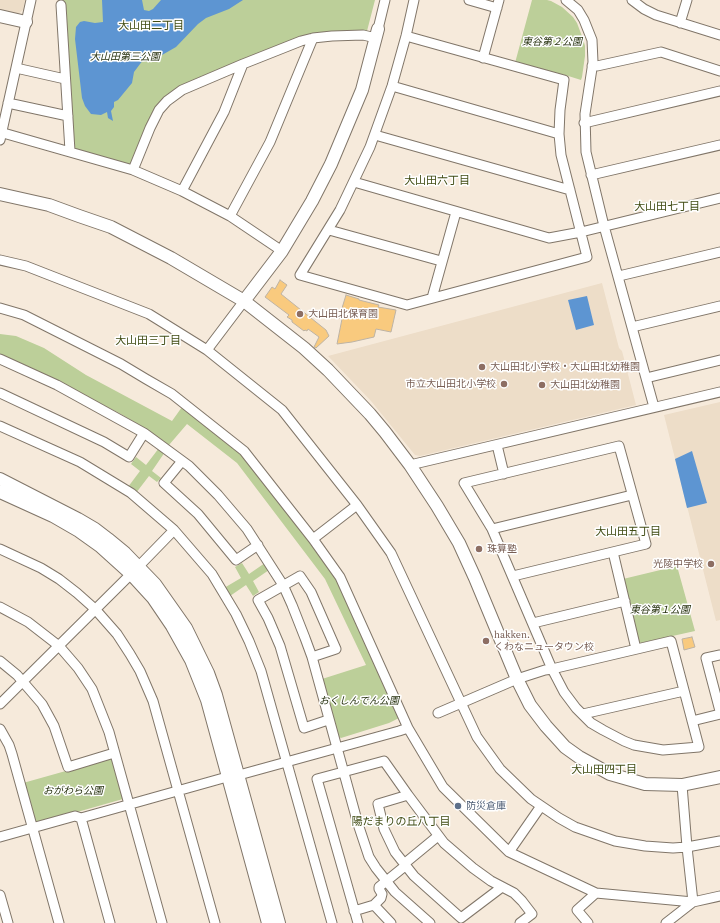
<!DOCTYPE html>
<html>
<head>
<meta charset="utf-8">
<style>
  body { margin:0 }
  canvas { display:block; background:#f6eadb }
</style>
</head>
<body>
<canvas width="720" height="923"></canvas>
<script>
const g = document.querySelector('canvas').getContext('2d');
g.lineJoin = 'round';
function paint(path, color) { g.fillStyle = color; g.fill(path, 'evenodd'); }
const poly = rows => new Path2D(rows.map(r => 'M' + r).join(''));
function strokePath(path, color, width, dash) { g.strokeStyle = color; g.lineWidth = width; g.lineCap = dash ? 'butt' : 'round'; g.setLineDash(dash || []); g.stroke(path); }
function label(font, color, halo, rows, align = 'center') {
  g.font = font + ' "Source Serif 4","Noto Sans JP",serif'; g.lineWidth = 3; g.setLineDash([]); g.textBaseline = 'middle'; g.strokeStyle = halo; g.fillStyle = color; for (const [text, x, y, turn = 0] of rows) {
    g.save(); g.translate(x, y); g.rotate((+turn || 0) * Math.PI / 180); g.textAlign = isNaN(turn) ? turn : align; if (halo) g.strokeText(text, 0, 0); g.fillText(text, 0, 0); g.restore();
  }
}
const built = poly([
  [0,0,25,0,23,10,18,14,0,10],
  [602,283,619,348,622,351,636,405,420,456,415,455,371,401,328,356],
  [720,402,720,620,716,621,664,415]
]);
const green = poly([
  [58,0,375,0,367,31,325,32,304,36,165,97,132,163,129,165,74,149,72,145,64,2],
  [532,0,547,0,551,1,562,7,573,17,577,23,583,39,585,46,585,56,582,77,581,80,562,74,561,76,515,63],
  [0,334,16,336,44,348,86,375,172,421,182,407,243,456,314,547,337,581,399,718,389,723,341,738,337,736,322,679,366,665,325,579,237,463,187,424,169,445,148,430,119,413,60,383,0,355],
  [159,448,165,452,152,471,161,478,157,482,149,476,136,493,128,487,140,471,131,464,136,457,146,465],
  [242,563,249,574,265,563,269,570,253,581,259,592,253,596,246,585,230,596,224,588,241,578,235,567],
  [677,566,695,631,641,643,638,641,623,579],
  [112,758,123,799,35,824,23,783]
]);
const water = poly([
  [102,0,142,0,144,10,149,11,153,9,161,0,243,0,229,9,206,18,198,24,176,47,162,55,151,57,143,60,134,72,132,83,118,100,114,102,114,107,111,111,113,121,108,118,107,112,101,115,91,114,85,106,82,98,75,39,76,27,80,22,84,21,95,23,103,22],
  [587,296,594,325,576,330,568,300],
  [692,451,707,503,687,508,675,459]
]);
const building = poly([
  [280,280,287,285,281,294,326,330,329,336,316,348,314,347,319,337,308,329,307,331,305,330,304,331,292,322,292,320,287,317,289,315,265,297,272,287,275,289,280,280],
  [346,295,359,299,359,300,379,305,378,307,396,310,391,332,376,329,374,337,352,342,337,344,342,319,339,318,346,295],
  [692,637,695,647,684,650,682,639,692,637]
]);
const minor = poly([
  [469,0,497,8],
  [566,0,578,10,584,20,592,40,593,62,585,114,586,152,604,226,654,407],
  [632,0,644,9,656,15,720,35],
  [61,5,70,151],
  [680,23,687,0],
  [378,29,385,0],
  [406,36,564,80,560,110,559,134,561,155,587,257,407,305,300,275,340,210,370,147,392,86,406,36,414,0],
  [483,58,499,0],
  [592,66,597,66,661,52,720,71],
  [16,68,65,79],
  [392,86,559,134],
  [8,103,68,116],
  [584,123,720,91],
  [0,132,133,170,182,191,230,216,282,251],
  [375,135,570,190],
  [0,140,31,0],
  [133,170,150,128,159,110,167,101,182,90,243,64,301,41,313,38,332,36,363,35,376,38],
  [591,175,720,145],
  [354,182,549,238,581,232,720,198],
  [182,191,224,112,243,64],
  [230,216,270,142,313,38],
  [329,230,441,261],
  [0,260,26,266,149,314,207,350,282,410,357,505,391,553,477,737,500,769,531,799,559,818,575,827,615,841,645,846,673,848,687,847,720,841],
  [619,276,720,252],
  [432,298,456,212],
  [0,308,24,315,121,364,146,379,172,394,244,451,313,539,340,577,408,728,443,787,509,852,596,893,693,902,720,896],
  [632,327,720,306],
  [207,350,244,301],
  [0,359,57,385,144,433,189,466,218,495,247,529,283,585,292,605,305,638,312,657,358,824,369,857,376,868,395,892,430,923],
  [646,378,720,360],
  [0,393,104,442,129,457,144,433],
  [0,426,80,462,131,493,174,530,212,574,236,614,249,641,261,671,332,923],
  [497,445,504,474],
  [182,461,164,483,198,514,236,560,258,545],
  [410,465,720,392],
  [492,529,632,495],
  [313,539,357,505],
  [0,549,41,568,59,579,77,593,95,609,117,634,130,654,140,671,153,701,215,923],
  [613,552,636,649],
  [138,567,174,530],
  [0,607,28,622,59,646,78,668,92,689,109,732,162,923],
  [533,623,625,601],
  [720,655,706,658,720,711],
  [312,657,336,649,311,592,300,576,258,600,268,618,280,646,304,728,328,720],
  [0,661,17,675,42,704,54,726,68,767,114,753],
  [0,704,131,574],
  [438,713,517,679,545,670,552,669,671,641,699,747,663,750,634,745,624,741,603,730,591,723,576,708,564,692,552,669,492,529,464,483,619,446,646,544,513,576],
  [583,714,684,691],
  [692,721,720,714],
  [0,729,9,745,12,754,59,923],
  [239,775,399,731,408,728],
  [682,785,687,847,693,902],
  [408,795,378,804,384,829,395,852,414,876,461,918,502,887],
  [81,818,110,923],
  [0,837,75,816,81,818,227,777],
  [509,852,541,806],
  [404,864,438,836],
  [0,895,8,923],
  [374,905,381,898,382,894,379,889,379,887,405,866],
  [354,911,374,905,391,923],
  [358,923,317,779,384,761,408,795,444,843,473,868,491,881,514,893,522,901,532,914,520,923],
  [588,923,577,910,596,893],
  [666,923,693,902]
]);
const tertiary = poly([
  [0,16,26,22],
  [0,194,49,205,79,216,111,227,171,258,244,301,304,348,328,370,370,414,385,432,410,465,437,506,459,543,475,578,517,679,530,705,546,726,565,747,579,757,610,774,645,784,682,785,720,777],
  [244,301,282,251,312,201,331,164,362,90,378,29],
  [0,479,78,519,95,529,108,539,125,553,155,584,186,628,208,673,216,695,279,923],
  [0,492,53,516,79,531,100,546,131,574,153,598,172,626,191,660,207,700,268,923]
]);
const markers = [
  [300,314,4,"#8d6e63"],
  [482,367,4,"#8d6e63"],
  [504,384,4,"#8d6e63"],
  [542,385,4,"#8d6e63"],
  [479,549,4,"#8d6e63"],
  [711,564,4,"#8d6e63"],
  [486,641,4,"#8d6e63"],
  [458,806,4,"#5c6f8a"]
];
const parkNames = [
  ["東谷第２公園",552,42],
  ["大山田第三公園",125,57],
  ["東谷第１公園",660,610],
  ["おくしんでん公園",359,701],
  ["おがわら公園",73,791]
];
const educationNames = [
  ["大山田北保育園",308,314],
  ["大山田北小学校・大山田北幼稚園",490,367],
  ["市立大山田北小学校",496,384,"right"],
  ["大山田北幼稚園",550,385],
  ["珠算塾",487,549],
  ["光陵中学校",703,564,"right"],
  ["hakken.",494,635],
  ["くわなニュータウン校",494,647]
];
const serviceNames = [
  ["防災倉庫",466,806]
];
const neighbourhoodNames = [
  ["大山田二丁目",151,26],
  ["大山田六丁目",437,181],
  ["大山田七丁目",667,207],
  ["大山田三丁目",148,341],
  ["大山田五丁目",628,532],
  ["大山田四丁目",604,770],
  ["陽だまりの丘八丁目",401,822]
];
paint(built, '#edddc8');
paint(green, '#bccf99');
paint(water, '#5d95d2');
paint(building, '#f9ca7e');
strokePath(building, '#bdb3a5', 1);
strokePath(minor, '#817669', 11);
strokePath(tertiary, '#817669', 14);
strokePath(minor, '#fff', 9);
strokePath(tertiary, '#fff', 12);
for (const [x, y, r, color] of markers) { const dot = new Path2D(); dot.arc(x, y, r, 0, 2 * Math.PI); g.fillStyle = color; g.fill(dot); strokePath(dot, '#fff', 1.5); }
label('italic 10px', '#283311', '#fff', parkNames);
label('10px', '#785e54', '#fff', educationNames, 'left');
label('10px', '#4e5e75', '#fff', serviceNames, 'left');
label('11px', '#414d15', '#fff', neighbourhoodNames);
</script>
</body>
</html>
